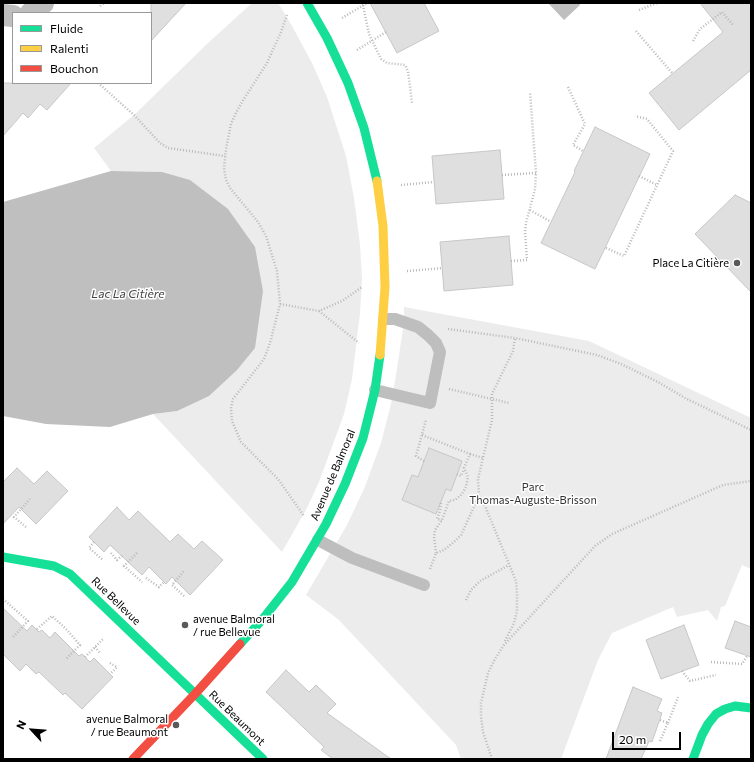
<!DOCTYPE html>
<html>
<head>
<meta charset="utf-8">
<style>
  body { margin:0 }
  #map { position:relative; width:754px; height:762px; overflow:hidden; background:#fff; font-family:Commissioner,sans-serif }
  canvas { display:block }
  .frame { position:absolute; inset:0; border:4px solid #000; pointer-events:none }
  .legend { position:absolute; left:12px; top:12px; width:140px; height:72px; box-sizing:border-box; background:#fff; border:1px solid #999; margin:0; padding:5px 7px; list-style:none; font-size:12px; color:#000 }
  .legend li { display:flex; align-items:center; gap:8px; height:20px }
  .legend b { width:20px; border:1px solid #999 }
  .north { position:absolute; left:12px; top:710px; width:40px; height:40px; -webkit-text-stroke:3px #fff; paint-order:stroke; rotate:296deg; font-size:11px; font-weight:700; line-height:16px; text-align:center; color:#000 }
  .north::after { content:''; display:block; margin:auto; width:14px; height:18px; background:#000; clip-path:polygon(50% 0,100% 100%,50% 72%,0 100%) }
  .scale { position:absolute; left:612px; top:732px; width:69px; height:18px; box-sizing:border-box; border:2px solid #000; border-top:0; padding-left:5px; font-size:12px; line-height:14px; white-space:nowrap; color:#000; -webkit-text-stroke:3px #fff; paint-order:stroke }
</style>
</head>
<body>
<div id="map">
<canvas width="754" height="762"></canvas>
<div class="frame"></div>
<ul class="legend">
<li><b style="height:5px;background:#16e098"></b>Fluide</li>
<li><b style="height:5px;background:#ffcf43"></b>Ralenti</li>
<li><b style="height:5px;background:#f24e42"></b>Bouchon</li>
</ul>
<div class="north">N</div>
<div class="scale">20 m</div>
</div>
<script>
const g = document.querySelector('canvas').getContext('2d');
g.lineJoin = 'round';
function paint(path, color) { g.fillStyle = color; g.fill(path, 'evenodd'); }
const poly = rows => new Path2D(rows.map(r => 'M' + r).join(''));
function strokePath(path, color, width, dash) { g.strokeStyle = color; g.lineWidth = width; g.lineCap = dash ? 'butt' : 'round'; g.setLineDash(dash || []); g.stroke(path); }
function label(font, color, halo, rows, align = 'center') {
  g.font = font + ' Commissioner,sans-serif'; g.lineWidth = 3; g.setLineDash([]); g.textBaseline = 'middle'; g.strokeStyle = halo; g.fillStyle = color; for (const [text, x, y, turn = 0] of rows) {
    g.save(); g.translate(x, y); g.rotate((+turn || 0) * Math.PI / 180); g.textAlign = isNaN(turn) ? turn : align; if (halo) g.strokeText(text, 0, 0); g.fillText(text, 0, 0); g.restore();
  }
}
const green = poly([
  [252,3,278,3,291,24,312,63,327,97,346,156,354,198,360,245,362,279,360,313,352,379,344,414,319,482,307,508,282,552,153,414,177,411,162,172,111,171,94,148,134,115,208,43],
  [404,307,589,341,751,418,751,569,742,565,725,606,721,607,717,621,708,610,677,617,673,607,612,633,598,660,561,759,461,759,456,745,339,620,306,595,347,525,364,489,381,443,391,404,396,375,404,322]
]);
const water = poly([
  [548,3,579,3,580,5,564,20],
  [111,171,162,172,190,180,228,209,255,247,263,291,255,348,237,370,209,396,177,411,153,414,110,427,46,424,3,416,3,202]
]);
const building = poly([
  [151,3,186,3,151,41,151,3],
  [370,3,424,3,439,31,397,53,370,3],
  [700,3,751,3,751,70,679,130,649,93,723,32,700,3],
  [3,83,71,83,47,110,40,104,28,118,23,113,3,136,3,83],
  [595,127,650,154,595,269,541,243,575,172,574,171,595,127],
  [500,150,504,199,436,204,432,156,500,150],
  [735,195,751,203,751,292,695,234,735,195],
  [509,236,513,285,444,291,440,242,509,236],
  [429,448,462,461,451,491,446,489,436,514,402,500,412,475,418,477,429,448],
  [17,468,34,484,47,471,68,491,36,524,19,507,3,524,3,482,17,468],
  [117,507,129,520,138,511,170,542,178,534,194,549,202,541,223,560,190,595,172,577,166,584,149,567,142,575,110,545,104,552,89,537,117,507],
  [3,608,27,631,32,625,39,632,42,630,50,638,55,632,79,656,82,654,90,662,94,658,113,677,82,709,65,693,63,695,39,672,36,674,26,664,20,671,3,654,3,608],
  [735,621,751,627,751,657,725,648,735,621],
  [684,625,699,665,661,679,646,640,684,625],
  [286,670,309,692,316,685,336,704,327,713,391,759,333,759,321,750,324,747,266,692,286,670],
  [633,687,662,699,657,711,662,713,652,742,649,741,641,759,606,759,633,687]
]);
const path = poly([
  [361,3,363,5,369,34,381,59,387,63,405,65,408,71,412,103],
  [100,6,104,3],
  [639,10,657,3],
  [287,15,281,32,267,63,242,102,236,113,231,124,226,149,224,168,226,180,230,188,258,222,266,236,277,271,280,304,270,343,264,359,233,399,231,408,232,421,241,442,278,479,304,516],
  [342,18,367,3],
  [636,31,673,74],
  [693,41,700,29,722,12,733,25],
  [357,50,386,32],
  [13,61,13,60],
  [98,83,134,115,160,143,168,148,225,156],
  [568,87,585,124,573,145,583,151],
  [502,175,536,173],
  [639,176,657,185],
  [401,185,434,182],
  [530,210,551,222],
  [606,248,624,256,673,151,647,119,635,116],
  [511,261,527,260,525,232,526,223,535,189,536,173,530,92],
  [407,271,443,268],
  [280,304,319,311,342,301,362,287],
  [319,311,359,343],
  [448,329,515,338,597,355,621,364,658,382,685,398,751,430],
  [449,389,509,403],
  [422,435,470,454,464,468,468,477,466,487,462,494,455,500,449,501,442,520,435,530,434,537,436,553],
  [470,454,483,458],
  [424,461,416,456,426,420],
  [457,474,461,476,464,469],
  [441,503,440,511,437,519,442,520],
  [26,527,14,517,30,499],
  [94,542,89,548,103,560],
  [111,553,117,560,123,555],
  [137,553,124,566,142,582],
  [430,569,436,553,444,550,454,542,461,535,479,496],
  [146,578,159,587,164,582],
  [184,596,172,585,184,571],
  [3,599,28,621,13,637],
  [466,600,471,590,480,581,509,565],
  [37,629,52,616,67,630,80,645,66,659],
  [505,641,514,623,517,611,517,594,516,581,485,506,479,496,478,479,492,420,492,394,513,351,515,338],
  [95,647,100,653],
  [85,657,104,638],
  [711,662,742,664,747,656],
  [110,663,117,667,110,674],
  [682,671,690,681,716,675],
  [668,723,678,697],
  [660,741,668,723,660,720],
  [492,759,483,732,481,716,481,703,488,673,495,659,504,645,595,546,612,534,723,485,751,481]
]);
const lane = poly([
  [375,390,430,403,440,352,436,343,428,335,418,327,395,319,384,319],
  [318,540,352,558,424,585]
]);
const street = poly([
  [31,13,43,3],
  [3,15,13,16]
]);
const fast = poly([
  [307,3,327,38,348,83,364,128,377,181],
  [3,557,54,566,70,574,263,759],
  [240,644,262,620,292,582,326,524,345,484,363,438,375,390,380,355],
  [693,759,702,735,708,724,716,714,725,709,735,706,751,708]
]);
const slow = poly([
  [377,181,383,226,385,287,380,355]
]);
const jam = poly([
  [133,759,195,694,240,644]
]);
const markers = [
  [737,263,4,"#595959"],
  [185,625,4,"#595959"],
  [176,725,4,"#595959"]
];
const poiNames = [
  ["Place La Citière",729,263],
  ["avenue Balmoral",193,619,"left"],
  ["/ rue Bellevue",193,632,"left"],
  ["avenue Balmoral",168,719],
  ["/ rue Beaumont",168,732]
];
const streetNames = [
  ["Avenue de Balmoral",333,475,-67],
  ["Rue Bellevue",116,601,44],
  ["Rue Beaumont",237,718,44]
];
const parkNames = [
  ["Parc",533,487],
  ["Thomas-Auguste-Brisson",533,500]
];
const waterNames = [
  ["Lac La Citière",128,294]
];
paint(green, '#ececec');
paint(water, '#bfbfbf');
paint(building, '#dfdfdf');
strokePath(building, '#c7c7c7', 1);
strokePath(path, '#b9b9b9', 2.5, [1, 2]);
strokePath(lane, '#bebebe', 12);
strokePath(street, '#bebebe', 22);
strokePath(fast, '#16e098', 9);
strokePath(slow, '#ffcf43', 9);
strokePath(jam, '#f24e42', 9);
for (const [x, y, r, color] of markers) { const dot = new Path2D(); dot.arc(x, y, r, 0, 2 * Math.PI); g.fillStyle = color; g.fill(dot); strokePath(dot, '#fff', 1.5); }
label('11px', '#000', '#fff', poiNames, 'right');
label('11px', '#000', '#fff', streetNames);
label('11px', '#333', '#fff', parkNames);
label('italic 12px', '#444', '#fff', waterNames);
</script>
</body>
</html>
